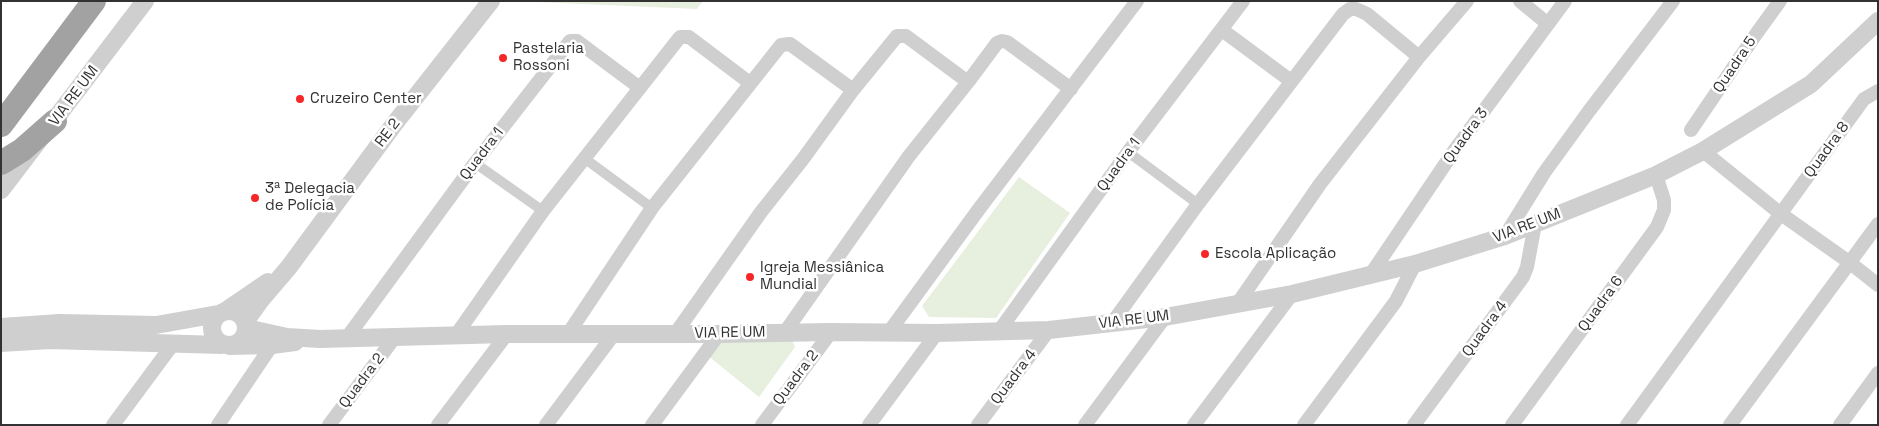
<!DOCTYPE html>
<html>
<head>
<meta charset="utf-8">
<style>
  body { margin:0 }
  #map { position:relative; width:1879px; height:426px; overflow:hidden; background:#fff; font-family:"Space Grotesk",sans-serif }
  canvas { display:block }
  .frame { position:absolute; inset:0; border:2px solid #323232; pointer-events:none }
</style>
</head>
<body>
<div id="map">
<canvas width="1879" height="426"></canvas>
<div class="frame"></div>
</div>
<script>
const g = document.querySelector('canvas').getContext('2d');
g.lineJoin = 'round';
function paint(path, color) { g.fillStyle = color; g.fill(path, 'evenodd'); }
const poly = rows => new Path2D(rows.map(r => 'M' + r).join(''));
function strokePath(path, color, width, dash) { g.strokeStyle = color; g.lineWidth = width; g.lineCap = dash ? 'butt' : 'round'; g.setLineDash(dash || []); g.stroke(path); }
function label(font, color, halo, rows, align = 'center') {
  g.font = font + ' "Space Grotesk",sans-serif'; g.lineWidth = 5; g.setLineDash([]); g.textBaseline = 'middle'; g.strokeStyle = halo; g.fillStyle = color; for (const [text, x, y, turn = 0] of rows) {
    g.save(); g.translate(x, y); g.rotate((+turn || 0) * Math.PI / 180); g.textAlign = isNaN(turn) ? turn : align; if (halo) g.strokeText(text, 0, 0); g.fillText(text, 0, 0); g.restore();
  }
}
const green = poly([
  [515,1,703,1,697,9],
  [1019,177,1070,213,996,318,929,317,922,306],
  [791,338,795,347,759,397,707,355,720,340]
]);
const pedestrian = poly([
  [1128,152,1198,204],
  [584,158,652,208],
  [475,163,543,211]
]);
const minor = poly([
  [1520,1,1548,24],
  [1222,30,1291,81],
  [1691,130,1754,37,1780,1],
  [1703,151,1781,214,1849,262,1878,285],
  [1505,236,1544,173,1589,111,1673,1],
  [1371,274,1454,151,1565,1],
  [1238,303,1320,184,1419,57,1467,1],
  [1112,323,1198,204,1343,14,1350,9,1356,9,1367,14,1419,57],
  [999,331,1128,152,1243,1],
  [785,332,909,156,968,82,997,43,1002,41,1007,42,1071,89],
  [889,332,979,209,1137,1],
  [568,334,652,208,781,45,790,44,853,90],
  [675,334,761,212,803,159,853,90,897,36,906,36,968,82],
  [456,335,543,211,680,37,689,37,750,83],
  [346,339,475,163,570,41,577,41,640,88],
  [113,425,173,344],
  [218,425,272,345],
  [329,425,395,337],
  [438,425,507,334],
  [546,425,614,334],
  [652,425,719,334],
  [762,425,831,332],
  [869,425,937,333],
  [978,425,1049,330],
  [1085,425,1165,317],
  [1194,425,1292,294],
  [1304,425,1396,301,1415,264],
  [1414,425,1523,277,1527,267,1535,224],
  [1512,425,1657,227,1664,210,1664,200,1656,175],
  [1627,425,1864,99,1878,91],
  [1730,425,1878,224],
  [1840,425,1878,373]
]);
const tertiary = poly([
  [1,190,145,1],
  '212 328a17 17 0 1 1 34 0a17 17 0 1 1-34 0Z',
  [224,312,268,282],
  [245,322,260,301,289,267,395,123,491,1],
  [1,327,60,323,156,325,218,314],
  [246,328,287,337,320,339,507,334,719,334,831,332,937,333,1049,330,1165,317,1292,294,1415,264,1505,236,1656,175,1703,151,1811,84,1878,21],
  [1,343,50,340,222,345],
  [229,346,272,345,295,342]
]);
const trunk = poly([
  [1,125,94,1],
  [1,163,22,150,55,121]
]);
const markers = [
  [503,58,5,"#f62727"],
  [300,99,5,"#f62727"],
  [255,198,5,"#f62727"],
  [1205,254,5,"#f62727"],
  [750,277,5,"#f62727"]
];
const poiNames = [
  ["Pastelaria",513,49],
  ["Rossoni",513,66],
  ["Cruzeiro Center",310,99],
  ["3ª Delegacia",265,189],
  ["de Polícia",265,206],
  ["Escola Aplicação",1215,254],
  ["Igreja Messiânica",760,268],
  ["Mundial",760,285]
];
const streetNames = [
  ["Quadra 5",1735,65,-56],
  ["VIA RE UM",74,96,-53],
  ["RE 2",388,133,-53],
  ["Quadra 3",1466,136,-54],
  ["Quadra 8",1827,150,-54],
  ["Quadra 1",482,154,-53],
  ["Quadra 1",1119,165,-54],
  ["VIA RE UM",1527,226,-21],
  ["Quadra 6",1601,304,-54],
  ["VIA RE UM",1134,320,-7],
  ["Quadra 4",1485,329,-54],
  ["VIA RE UM",730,333,-1],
  ["Quadra 4",1014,377,-53],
  ["Quadra 2",796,378,-53],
  ["Quadra 2",362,381,-53]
];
paint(green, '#e7efdf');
strokePath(pedestrian, '#cfcfcf', 10);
strokePath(minor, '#cfcfcf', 14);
strokePath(tertiary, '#cfcfcf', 18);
strokePath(trunk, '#a2a2a2', 24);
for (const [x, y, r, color] of markers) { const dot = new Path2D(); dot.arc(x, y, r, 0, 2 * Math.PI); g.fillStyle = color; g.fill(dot); strokePath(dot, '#fff', 2); }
label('15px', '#323232', '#fff', poiNames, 'left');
label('15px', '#323232', '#fff', streetNames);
</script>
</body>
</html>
